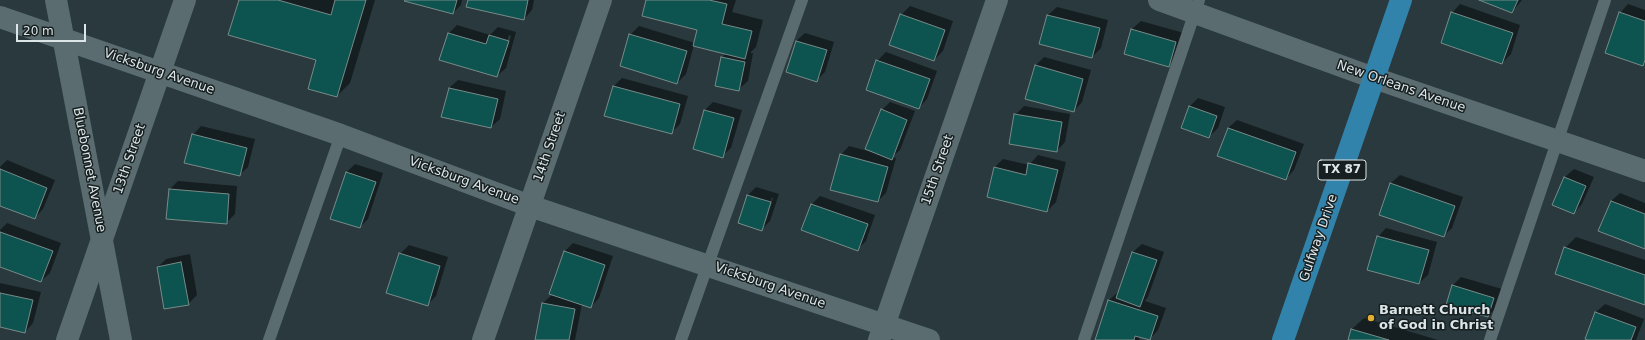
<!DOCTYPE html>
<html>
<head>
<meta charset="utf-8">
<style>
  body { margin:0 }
  #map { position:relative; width:1645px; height:340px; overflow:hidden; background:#29393d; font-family:"DejaVu Sans",sans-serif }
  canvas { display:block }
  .scale { position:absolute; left:16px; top:24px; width:70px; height:18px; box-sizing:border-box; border:2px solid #dce6e9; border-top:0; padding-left:5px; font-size:12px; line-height:14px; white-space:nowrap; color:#dce6e9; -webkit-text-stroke:3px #171f20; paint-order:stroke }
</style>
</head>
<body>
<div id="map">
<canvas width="1645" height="340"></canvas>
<div class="scale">20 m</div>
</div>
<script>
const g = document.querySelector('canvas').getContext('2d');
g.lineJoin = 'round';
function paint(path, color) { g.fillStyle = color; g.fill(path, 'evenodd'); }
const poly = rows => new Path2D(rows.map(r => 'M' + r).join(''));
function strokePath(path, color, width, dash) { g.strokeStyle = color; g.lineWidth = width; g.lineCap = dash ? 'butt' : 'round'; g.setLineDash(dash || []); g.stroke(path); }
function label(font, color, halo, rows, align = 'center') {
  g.font = font + ' "DejaVu Sans",sans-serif'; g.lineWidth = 3; g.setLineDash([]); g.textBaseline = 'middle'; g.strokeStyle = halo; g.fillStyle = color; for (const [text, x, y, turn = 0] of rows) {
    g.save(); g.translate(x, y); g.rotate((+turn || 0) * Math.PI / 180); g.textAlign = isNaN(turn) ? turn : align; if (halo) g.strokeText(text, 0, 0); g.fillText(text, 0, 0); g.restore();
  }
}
const shadow = poly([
  [240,0,375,0,350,83,337,96,318,60],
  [406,0,462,0,461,5,453,13],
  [469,0,534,0,532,10,524,19],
  [647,0,736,0,732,12,763,20,756,47,750,53,753,53,748,81,739,89,722,58,726,53,694,45,686,74,677,83,630,35,639,26,695,43,698,29],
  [1482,0,1522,0,1512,12],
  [1460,4,1520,25,1511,54,1502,63,1452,13],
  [1628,4,1645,10,1645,63,1642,65,1620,13],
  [910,6,953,21,943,51,934,60,901,15],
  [1057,7,1108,20,1101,48,1092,57,1041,44,1048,15],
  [1141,21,1184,33,1177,57,1168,66,1125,53,1132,29],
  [457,25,490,35,498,27,516,32,506,68,497,76,441,59,449,33],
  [509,35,511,36,501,67,499,67],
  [805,33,834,42,825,72,817,80,796,41],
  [886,52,937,71,927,99,919,108,877,61],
  [1044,57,1091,70,1082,102,1074,111,1035,66],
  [622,78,688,96,680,124,671,133,614,86],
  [458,80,506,91,500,119,491,127,449,88],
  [1198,98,1225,107,1218,128,1209,137,1182,127,1190,106],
  [713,102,742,110,731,148,722,156,694,148,705,110],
  [890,102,915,111,900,150,892,157,896,158,886,193,878,201,841,155,849,146,872,152,882,110],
  [1024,106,1070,114,1065,142,1057,151,1015,115],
  [1237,120,1304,144,1294,170,1286,179,1219,155,1228,128],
  [201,126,255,139,248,167,239,175,193,135],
  [1038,155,1066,162,1056,202,1047,211,995,167,1003,159,1029,165],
  [7,160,55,180,43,209,35,218,0,205,0,167],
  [355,164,383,173,368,219,360,227,347,172],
  [1574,169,1594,177,1582,204,1574,213,1565,177],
  [1400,175,1463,197,1452,228,1443,236,1391,183],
  [178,181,237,186,235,214,226,223,170,189],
  [756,187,779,194,770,221,762,229,748,195],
  [772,197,773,198,766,221,764,221],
  [1620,193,1645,203,1645,248,1611,201],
  [820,196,875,215,866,241,858,249,803,230,812,204],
  [7,223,61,243,50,273,41,281,0,266,0,230],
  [1386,228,1437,242,1428,275,1419,283,1378,237],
  [1576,237,1645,260,1645,304,1565,248],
  [573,243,613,256,599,298,591,307,582,304,575,340,536,340,543,303,553,294,565,251],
  [1142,244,1164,252,1148,297,1145,301,1166,308,1158,330,1150,339,1140,336,1139,340,1096,340,1109,300,1118,292,1119,292,1133,252],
  [409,245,448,257,436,296,427,305,400,254],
  [190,254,197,295,188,304,158,267,166,259],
  [1461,277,1502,289,1496,308,1488,316,1452,286],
  [0,283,41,292,33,323,25,332,0,326],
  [1605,304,1644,319,1636,340,1591,340,1596,312],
  [1364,318,1438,340,1349,340,1352,329]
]);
const building = poly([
  [239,0,278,0,331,15,335,0,366,0,337,97,308,89,316,60,228,35,239,0],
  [405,0,457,0,453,14,404,1,405,0],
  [468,0,528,0,524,20,466,7,468,0],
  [646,0,709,0,727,4,722,24,752,31,745,59,693,46,697,30,642,16,646,0],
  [1479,0,1518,0,1512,13,1479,0],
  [1451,12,1513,33,1502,64,1441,43,1451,12],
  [1619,12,1645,21,1645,60,1643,66,1605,53,1619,12],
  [900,14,945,30,934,61,889,45,900,14],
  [1047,15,1100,28,1092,58,1039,44,1047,15],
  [1131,29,1176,42,1169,67,1124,54,1131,29],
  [448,33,486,44,489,35,509,41,497,77,439,60,448,33],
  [629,34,687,51,677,84,620,66,629,34],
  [796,41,827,50,817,82,786,72,796,41],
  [721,57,745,62,739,91,715,86,721,57],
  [876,60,930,79,919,109,866,90,876,60],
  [1035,65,1083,79,1074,112,1025,99,1035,65],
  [613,86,680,104,672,134,604,116,613,86],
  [449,88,498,99,491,128,441,117,449,88],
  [1189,106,1217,116,1209,138,1181,128,1189,106],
  [881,109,907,120,892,160,865,149,881,109],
  [704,110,734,118,723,158,693,149,704,110],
  [1014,114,1062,122,1057,152,1009,144,1014,114],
  [1228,128,1296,152,1286,180,1217,156,1228,128],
  [192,134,247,148,240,176,184,163,192,134],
  [840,154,888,167,878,202,830,190,840,154],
  [1028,163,1058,170,1047,212,987,197,994,167,1026,175,1028,163],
  [0,169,47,188,35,219,0,206,0,169],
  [346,172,376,182,360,228,330,219,346,172],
  [1564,177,1586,186,1574,214,1552,205,1564,177],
  [1390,183,1455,206,1444,237,1379,215,1390,183],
  [169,189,229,194,227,224,166,219,169,189],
  [747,195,771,202,762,231,738,223,747,195],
  [1611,201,1645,214,1645,249,1598,231,1611,201],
  [811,204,868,224,858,251,801,230,811,204],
  [0,232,53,251,41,282,0,267,0,232],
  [1377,236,1429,250,1419,284,1367,270,1377,236],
  [1564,247,1645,275,1645,305,1555,274,1564,247],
  [564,251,605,265,591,308,549,294,564,251],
  [1132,252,1157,260,1140,307,1116,298,1132,252],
  [399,253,440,266,428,306,386,293,399,253],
  [181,262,189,305,164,309,157,267,181,262],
  [1452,285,1494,298,1488,317,1446,305,1452,285],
  [0,293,33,300,25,333,0,327,0,293],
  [1108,300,1158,316,1150,340,1135,336,1134,340,1095,340,1108,300],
  [542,303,575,309,569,340,535,340,542,303],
  [1595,312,1636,327,1631,340,1588,340,1585,339,1595,312],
  [1351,329,1389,340,1348,340,1351,329]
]);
const service = poly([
  [269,340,341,135],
  [681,340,802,0],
  [1084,340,1199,0],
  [1490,340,1605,0]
]);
const minor = poly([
  [1159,0,1374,78,1645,171],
  [0,17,341,135,530,206,929,340],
  [67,340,185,0],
  [483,340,601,0],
  [879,340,997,0]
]);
const tertiary = poly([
  [56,0,121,340]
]);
const primary = poly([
  [1283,340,1401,0]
]);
const markers = [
  [1371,318,4,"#e1af34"]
];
const shields = [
  [1342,170,48]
];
const shieldNames = [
  ["TX 87",1342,170]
];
const streetNames = [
  ["Vicksburg Avenue",159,72,19],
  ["New Orleans Avenue",1401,87,19],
  ["14th Street",550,147,-71],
  ["13th Street",130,159,-71],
  ["Bluebonnet Avenue",89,170,79],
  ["15th Street",938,170,-71],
  ["Vicksburg Avenue",464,181,20],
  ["Gulfway Drive",1319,238,-71],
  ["Vicksburg Avenue",770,286,19]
];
const poiNames = [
  ["Barnett Church",1379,311],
  ["of God in Christ",1379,326]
];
paint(shadow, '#0007');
paint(building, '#0d534f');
strokePath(building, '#788b89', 1);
strokePath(service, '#5a6c70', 12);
strokePath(minor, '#5a6c70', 22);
strokePath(tertiary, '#5a6c70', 22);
strokePath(primary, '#3283ab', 22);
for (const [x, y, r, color] of markers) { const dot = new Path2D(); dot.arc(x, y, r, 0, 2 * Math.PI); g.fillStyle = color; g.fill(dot); strokePath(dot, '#171f20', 1.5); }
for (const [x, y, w] of shields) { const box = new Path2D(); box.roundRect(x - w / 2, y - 10, w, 20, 3); g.fillStyle = '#171f20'; g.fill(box); strokePath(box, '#dce6e9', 1); }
label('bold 12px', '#dce6e9', null, shieldNames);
label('13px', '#dce6e9', '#171f20', streetNames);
label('bold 13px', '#dce6e9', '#171f20', poiNames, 'left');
</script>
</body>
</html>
